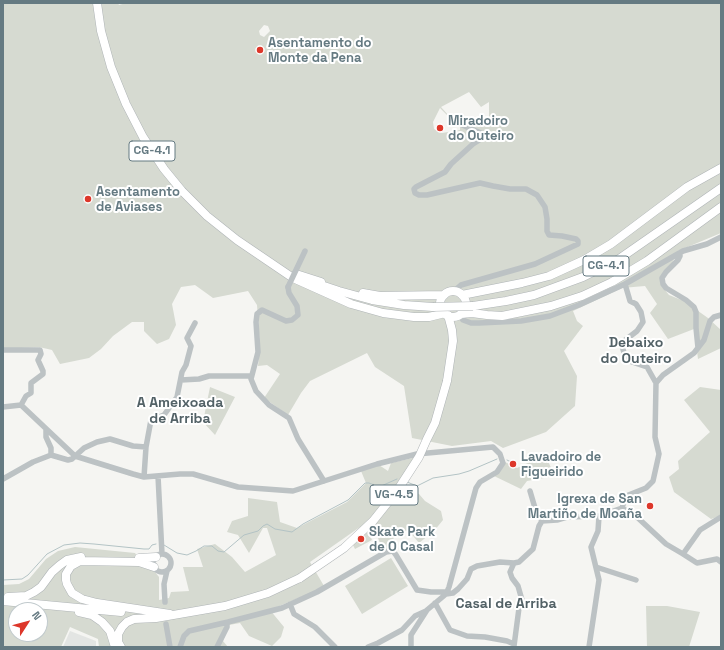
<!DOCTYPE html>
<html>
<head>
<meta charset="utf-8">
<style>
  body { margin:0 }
  #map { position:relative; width:724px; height:650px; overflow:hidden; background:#f5f5f2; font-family:"Space Grotesk",sans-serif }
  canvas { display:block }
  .frame { position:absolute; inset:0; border:4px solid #657a82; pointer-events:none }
  .north { position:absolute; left:8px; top:602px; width:40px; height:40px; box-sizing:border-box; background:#fff; border:1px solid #c1cacd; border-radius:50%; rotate:54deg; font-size:11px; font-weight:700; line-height:16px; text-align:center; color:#657a82 }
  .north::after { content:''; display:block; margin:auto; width:14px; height:18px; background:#dd372a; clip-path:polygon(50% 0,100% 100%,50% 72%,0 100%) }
</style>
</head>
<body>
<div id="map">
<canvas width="724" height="650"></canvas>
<div class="frame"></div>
<div class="north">N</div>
</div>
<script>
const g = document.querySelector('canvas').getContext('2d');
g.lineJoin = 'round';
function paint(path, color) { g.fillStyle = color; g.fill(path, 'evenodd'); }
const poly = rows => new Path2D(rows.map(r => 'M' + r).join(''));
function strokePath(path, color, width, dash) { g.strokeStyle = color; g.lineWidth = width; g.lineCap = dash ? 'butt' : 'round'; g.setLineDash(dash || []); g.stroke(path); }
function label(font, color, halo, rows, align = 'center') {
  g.font = font + ' "Space Grotesk",sans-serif'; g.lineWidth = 4; g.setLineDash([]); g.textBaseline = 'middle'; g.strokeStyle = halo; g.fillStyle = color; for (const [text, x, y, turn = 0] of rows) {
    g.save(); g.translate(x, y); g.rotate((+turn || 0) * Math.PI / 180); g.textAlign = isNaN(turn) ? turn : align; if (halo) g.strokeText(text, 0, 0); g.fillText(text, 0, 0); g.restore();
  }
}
const built = poly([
  [70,631,96,641,96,647,63,647]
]);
const green = poly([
  [3,3,118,3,119,5,126,3,721,3,721,233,678,251,661,285,669,295,684,301,708,318,721,330,721,348,698,359,694,329,668,339,650,313,657,304,645,286,622,288,573,311,577,321,583,326,564,351,577,376,575,406,546,432,503,448,491,441,452,446,412,438,404,386,375,367,367,353,310,381,301,393,288,415,264,398,280,374,267,365,258,366,260,347,257,305,248,291,213,298,195,285,181,287,172,304,176,325,169,339,157,344,144,331,144,322,132,322,113,336,101,349,89,358,60,364,52,350,39,347,3,349],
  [264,25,268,26,270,31,264,37,260,35,259,31],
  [469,92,481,107,489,102,489,122,476,119,474,124,460,123,450,117,441,107],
  [440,108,449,117,460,124,460,130,442,133,434,129,433,122],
  [210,387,235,397,215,435,203,422],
  [700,387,721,390,721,516,711,519,674,492,669,477,679,469,678,461,710,432,684,400],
  [545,455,555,476,527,481,521,489,494,476,505,462,517,468],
  [417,457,401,483,408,489,419,494,425,501,441,511,443,520,434,531,419,543,409,531,401,531,395,535,389,549,386,549,382,548,378,538,368,531,372,540,355,549,350,539,365,530,360,527,310,562,324,586,315,591,270,610,284,627,281,637,272,646,249,636,240,623,229,625,223,641,228,647,99,647,98,639,70,627,61,647,3,647,3,585,19,584,29,579,46,559,58,551,75,547,135,553,143,565,155,572,159,577,159,600,169,598,171,592,189,591,183,567,203,567,197,549,215,544,232,557,245,572,276,555,267,528,263,528,249,553,238,535,227,532,232,521,248,516,248,498,277,502,280,522,297,528,347,502,366,483,361,471,379,465,388,471,391,463],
  [16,610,40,610,40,634,16,634],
  [391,558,408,586,362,614,345,586],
  [646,606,667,606,700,612,689,647,647,647]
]);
const stream = poly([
  [507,460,511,462],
  [407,482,417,486,433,478,459,474,469,471,497,459],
  [164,545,177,553,187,555,196,551,204,546,212,546,218,551,224,552,244,535,258,531,263,526,267,524,275,529,292,532,303,524,348,500,365,483,369,483,379,487,397,479],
  [3,580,22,579,28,575,47,554,64,545,80,543,94,544,144,549,149,549,152,545,156,544]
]);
const minor = poly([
  [680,253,680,256,678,260,666,272,662,278,663,284,666,288,686,300,694,307,696,312,696,328,698,348],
  [288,287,289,293,297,306,298,315,292,320,286,321,262,310,257,314,256,322,258,352,251,379,256,391,269,405,289,418,298,439,324,481],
  [454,291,461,285,535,264,578,244,578,241,576,239,562,236,549,235,547,231,547,219,545,207,537,195,526,189,510,189,493,186,480,183,427,195,419,195,415,193,414,189,416,187,445,172,451,164,473,144,484,137,483,134,460,124],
  [459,315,463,320,471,323,479,323,521,321,550,316,579,305,625,284,683,251,707,244,721,237],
  [3,350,40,350,41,354,38,360,43,371,43,374,31,383,31,393,26,396,21,405],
  [181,380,199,379,209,376,251,376],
  [656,383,663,375,694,353,704,340,710,321,714,317,721,315],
  [3,407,21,405,75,456,133,474,144,477,180,474,193,474,238,487,293,491,377,464,417,454,493,447,500,454,503,463,497,472,480,482,476,488,449,587,446,594,427,610,411,635,411,647],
  [46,430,46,437,51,448,51,455],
  [158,476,162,554],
  [144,477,146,447],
  [3,479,33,462,51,455,68,460,72,459,84,448,97,442,110,439,133,446,146,447,151,420,164,415,177,397,182,372,186,365,191,346,187,338,195,323],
  [530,491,535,508,542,521],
  [622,508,626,496,646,488,653,481,659,454,655,437,656,383,647,367,629,361,625,356,622,346,624,341,637,331,643,322,641,312,636,304,630,301,625,284],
  [622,508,638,518,666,544,683,554,700,530,721,517],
  [683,554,697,563,717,559,721,562],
  '153 563a9 9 0 1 1 18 0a9 9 0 1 1-18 0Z',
  [514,563,510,572,512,578,518,586,522,600,519,608,514,646],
  [596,567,636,580],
  [446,594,453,593,458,589,467,579,471,569,477,566,500,562,514,563,519,562,533,549,539,526,542,521,557,520,567,517,599,516,622,508],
  [165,602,164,584,167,571],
  [435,603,450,630,467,636,485,637,507,641,514,644],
  [290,604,294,614,315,627,335,647],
  [166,624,170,647],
  [180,647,184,636,189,631,228,622,282,608,317,592,386,552,393,551,396,555,417,590,431,592,447,592],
  [217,647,227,627,227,623],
  [368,647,378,643,402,630,415,616,426,611],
  [589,647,599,580,591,547,598,531,599,516]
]);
const highway = poly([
  [97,3,101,31,111,67,126,104,143,137,164,169,182,191,207,216,237,240,293,278,351,304,383,313,414,317,429,317,445,313],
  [296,274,321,282],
  [315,283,339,291,372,300,404,305,433,307],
  '440 304a13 13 0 1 1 26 0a13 13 0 1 1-26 0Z',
  [363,293,380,296,444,295],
  [462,295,522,283,549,276,584,260,611,244,687,187,721,168],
  [473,306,506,301,534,295,583,277,619,259,721,188],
  [461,314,472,313,487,315,502,316,551,306,582,296,612,282,647,261,721,207],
  [447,381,453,341,452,330,448,315],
  [139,558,156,557],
  [154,567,139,562,80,561,71,566,66,574,66,580,67,584,72,593,82,599,97,603,170,614],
  [8,597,26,596,34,592,41,587,52,572,60,565,67,560,81,557],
  [3,601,121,612],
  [79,612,92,615,102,622,110,631,115,647],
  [121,647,118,642,118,634,122,627,127,622,134,619,156,618,225,606,268,593,300,578]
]);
const minorBridge = poly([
  [288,287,305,251]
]);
const highwayBridge = poly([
  [433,307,473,306],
  [300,578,344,548,373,521,397,491,419,457,427,439,435,423,447,381]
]);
const markers = [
  [260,50,4,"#dd372a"],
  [440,128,4,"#dd372a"],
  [88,199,4,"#dd372a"],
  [513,464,4,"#dd372a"],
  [650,506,4,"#dd372a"],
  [361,539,4,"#dd372a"]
];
const shields = [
  [152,151,46],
  [606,266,46],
  [394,495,48]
];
const shieldNames = [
  ["CG-4.1",152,151],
  ["CG-4.1",606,266],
  ["VG-4.5",394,495]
];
const poiNames = [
  ["Asentamento do",268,43],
  ["Monte da Pena",268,58],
  ["Miradoiro",448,121],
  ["do Outeiro",448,136],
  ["Asentamento",96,192],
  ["de Aviases",96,207],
  ["Lavadoiro de",521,457],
  ["Figueirido",521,472],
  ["Igrexa de San",642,499,"right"],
  ["Martiño de Moaña",642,514,"right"],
  ["Skate Park",369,532],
  ["de O Casal",369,547]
];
const neighbourhoodNames = [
  ["Debaixo",636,343],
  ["do Outeiro",636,359],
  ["A Ameixoada",180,403],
  ["de Arriba",180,419],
  ["Casal de Arriba",506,604]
];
paint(built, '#e3e5e3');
paint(green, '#d6dad1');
strokePath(stream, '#b3c3c5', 1);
strokePath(highway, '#b0b5b7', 9);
strokePath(minor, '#bcc2c4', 5.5);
strokePath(highway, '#fff', 8);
strokePath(highwayBridge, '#b0b5b7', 9, []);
strokePath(minorBridge, '#bcc2c4', 5.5);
strokePath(highwayBridge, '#fff', 8);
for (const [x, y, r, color] of markers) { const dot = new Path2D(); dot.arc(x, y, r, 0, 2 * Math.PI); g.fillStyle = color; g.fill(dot); strokePath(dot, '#fff', 1.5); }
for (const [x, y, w] of shields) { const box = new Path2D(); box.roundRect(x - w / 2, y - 10, w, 20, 3); g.fillStyle = '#fff'; g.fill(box); strokePath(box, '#657a82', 1); }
label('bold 12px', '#657a82', null, shieldNames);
label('bold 13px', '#657a82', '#fff', poiNames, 'left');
label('bold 14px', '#536267', '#fff', neighbourhoodNames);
</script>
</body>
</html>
